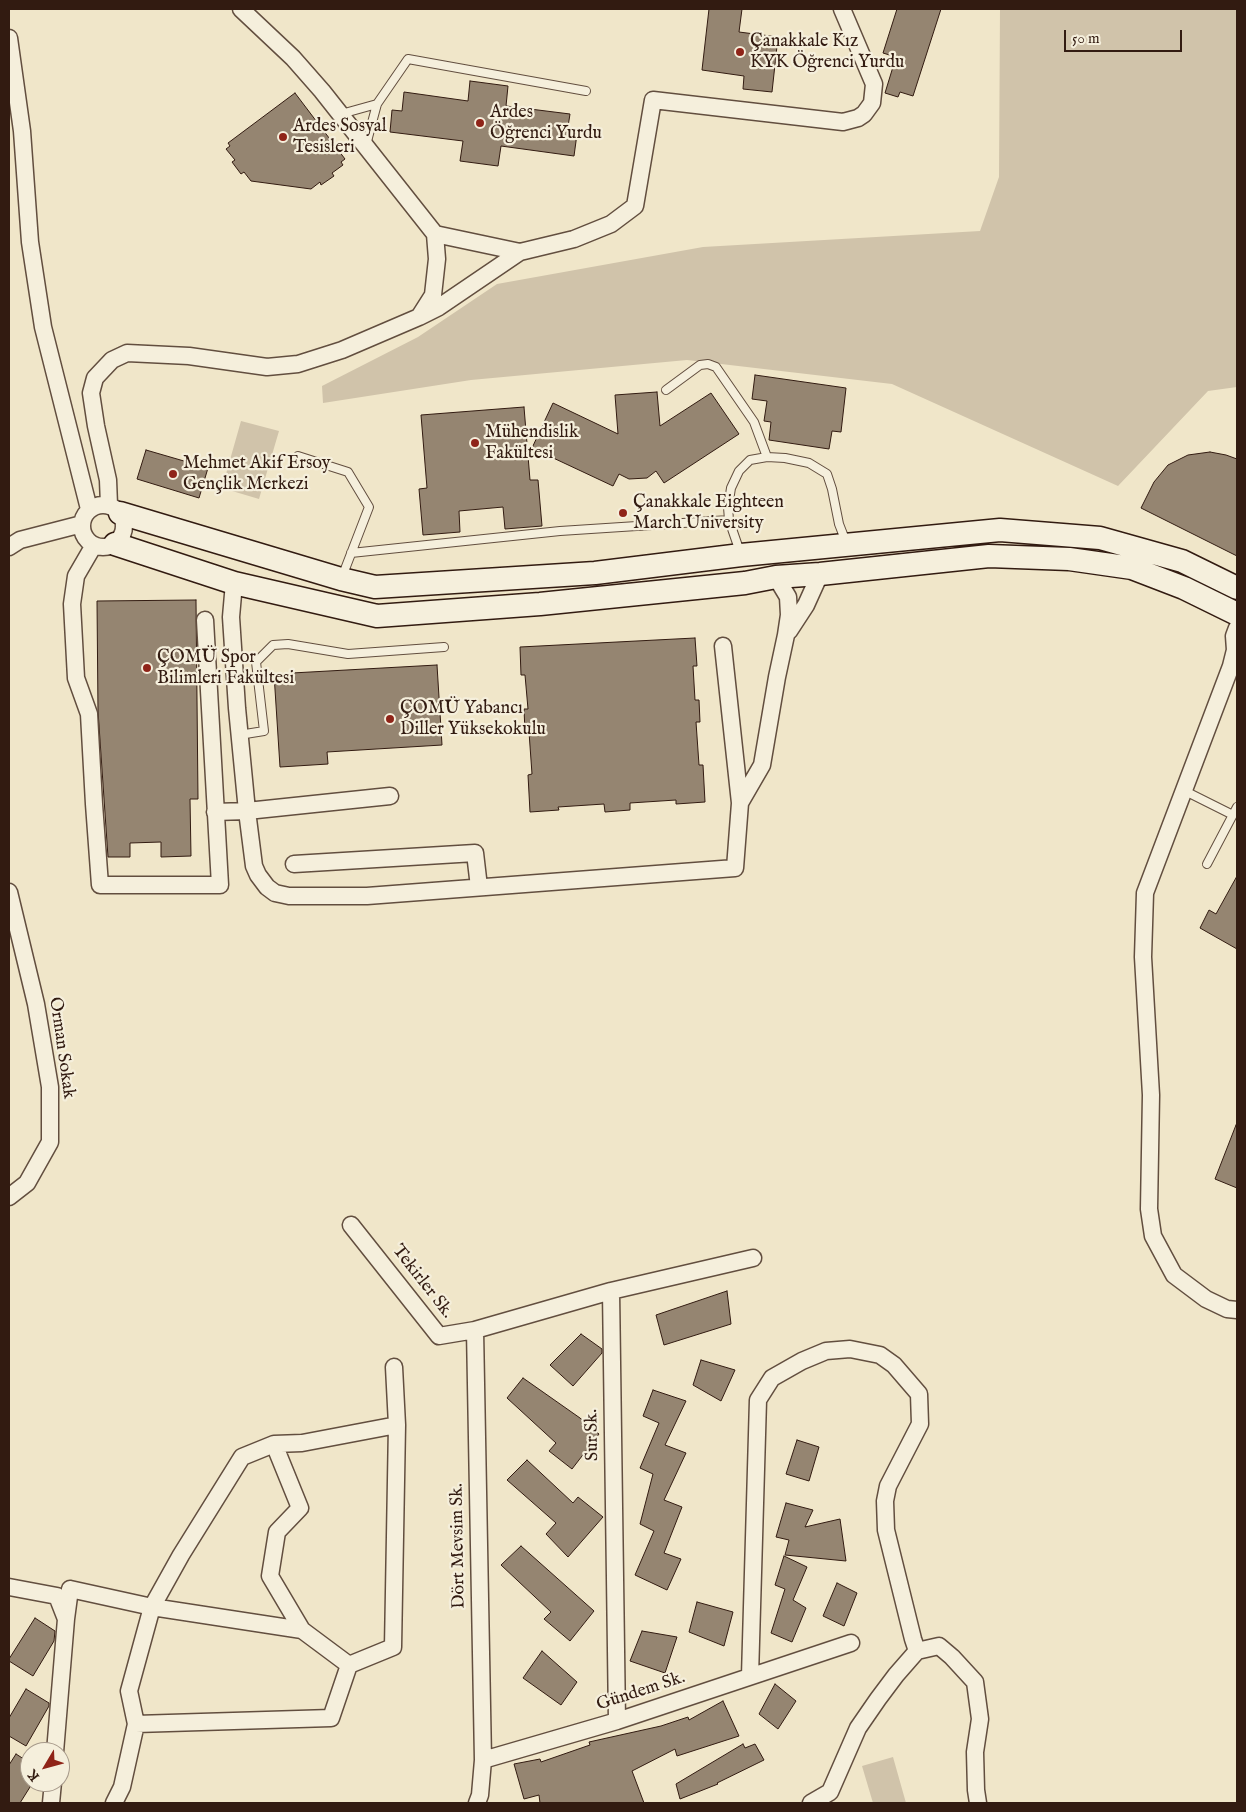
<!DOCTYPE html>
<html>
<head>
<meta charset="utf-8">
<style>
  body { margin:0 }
  #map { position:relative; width:1246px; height:1812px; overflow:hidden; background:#f0e6c9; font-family:"IM FELL English",serif }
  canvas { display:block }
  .frame { position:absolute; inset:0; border:10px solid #321b11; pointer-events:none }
  .north { position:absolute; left:20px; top:1742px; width:50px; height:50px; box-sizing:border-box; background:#f5efdc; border:1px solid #a79a8b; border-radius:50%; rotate:233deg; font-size:14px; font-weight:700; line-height:20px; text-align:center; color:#321b11 }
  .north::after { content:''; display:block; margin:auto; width:18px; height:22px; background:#8f2418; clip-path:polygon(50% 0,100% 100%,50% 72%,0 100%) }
  .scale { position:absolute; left:1064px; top:30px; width:118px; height:22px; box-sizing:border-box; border:2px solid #321b11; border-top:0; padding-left:6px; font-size:15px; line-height:18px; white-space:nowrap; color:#321b11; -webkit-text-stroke:4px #f5efdc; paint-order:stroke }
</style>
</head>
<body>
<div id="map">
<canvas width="1246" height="1812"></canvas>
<div class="frame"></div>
<div class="north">K</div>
<div class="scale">50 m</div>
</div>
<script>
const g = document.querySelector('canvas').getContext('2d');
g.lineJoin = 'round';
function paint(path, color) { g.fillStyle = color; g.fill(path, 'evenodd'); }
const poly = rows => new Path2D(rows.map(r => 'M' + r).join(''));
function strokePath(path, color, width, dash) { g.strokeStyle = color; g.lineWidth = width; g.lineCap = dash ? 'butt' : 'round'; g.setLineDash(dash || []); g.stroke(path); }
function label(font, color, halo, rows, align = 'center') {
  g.font = font + ' "IM FELL English",serif'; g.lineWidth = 4.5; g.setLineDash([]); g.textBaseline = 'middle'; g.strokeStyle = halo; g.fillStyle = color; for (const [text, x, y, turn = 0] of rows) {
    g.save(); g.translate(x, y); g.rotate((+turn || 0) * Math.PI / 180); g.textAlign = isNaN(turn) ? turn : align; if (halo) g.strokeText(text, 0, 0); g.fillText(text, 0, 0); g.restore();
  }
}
const green = poly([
  [1000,9,1237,9,1237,387,1208,391,1118,486,892,384,687,360,471,380,323,403,322,386,418,337,497,284,703,247,980,231,999,177],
  [241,421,279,431,259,499,222,488],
  [893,1757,906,1803,873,1803,862,1766]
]);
const building = poly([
  [709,9,742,9,739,32,778,37,772,92,743,89,744,76,702,70,709,9],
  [897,9,941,9,913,96,900,92,898,97,885,93,896,57,883,53,897,9],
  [470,81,508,86,506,106,570,114,567,133,577,134,574,156,501,146,498,166,460,161,463,141,390,132,392,110,402,111,404,92,468,101,470,81],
  [295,93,345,159,341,162,343,165,332,173,334,176,321,185,320,182,311,189,251,181,244,172,241,174,232,162,235,160,226,149,230,146,228,143,295,93],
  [755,375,846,388,841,432,832,431,829,449,769,440,771,422,764,421,767,401,752,399,755,375],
  [657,392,660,426,711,393,739,434,664,483,656,471,647,478,629,479,619,474,613,486,532,448,553,403,618,434,615,395,657,392],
  [524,407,530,480,538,480,542,526,505,529,503,507,459,511,460,532,423,535,419,489,427,488,421,415,524,407],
  [146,450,208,468,199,498,137,479,146,450],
  [1210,452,1226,455,1237,459,1237,556,1141,508,1154,482,1168,465,1188,455,1210,452],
  [196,600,198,799,190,799,191,856,161,857,161,842,130,843,130,857,108,857,98,711,97,601,196,600],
  [695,638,697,666,693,666,695,700,699,700,700,722,696,722,699,765,703,765,705,802,676,804,676,800,630,803,630,810,605,812,604,804,558,807,559,810,530,812,528,775,532,774,529,732,525,732,524,709,528,709,525,675,521,675,520,647,695,638],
  [437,665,442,745,327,752,328,764,280,767,274,674,437,665],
  [1237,876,1237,949,1200,928,1209,910,1216,914,1237,876],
  [1236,1125,1237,1125,1237,1188,1215,1179,1236,1125],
  [727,1291,731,1324,664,1345,656,1315,727,1291],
  [581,1334,602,1349,602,1353,573,1386,550,1365,581,1334],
  [701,1360,735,1370,721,1401,693,1385,701,1360],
  [523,1378,580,1418,599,1434,572,1469,549,1451,556,1443,507,1398,523,1378],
  [653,1390,686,1401,665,1445,686,1453,664,1500,682,1507,664,1553,681,1559,667,1590,635,1575,654,1531,640,1524,653,1474,640,1468,659,1423,643,1416,653,1390],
  [797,1440,819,1447,809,1481,786,1474,797,1440],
  [527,1460,573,1503,578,1497,603,1517,568,1557,546,1534,556,1523,507,1480,527,1460],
  [786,1503,813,1510,805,1527,840,1519,846,1561,785,1555,789,1540,776,1537,786,1503],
  [521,1546,594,1611,570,1641,544,1619,551,1612,501,1565,521,1546],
  [784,1556,807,1567,793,1600,806,1608,792,1642,771,1633,785,1589,775,1585,784,1556],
  [837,1583,857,1593,844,1626,823,1616,837,1583],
  [697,1602,733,1612,724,1646,689,1632,697,1602],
  [35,1618,55,1631,54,1641,33,1676,9,1661,9,1659,35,1618],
  [642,1631,677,1637,665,1673,630,1661,642,1631],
  [542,1651,577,1682,561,1705,523,1678,542,1651],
  [775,1684,796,1701,778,1729,759,1714,775,1684],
  [26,1689,49,1703,49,1706,26,1746,9,1736,9,1718,26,1689],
  [723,1701,739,1736,677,1756,675,1749,632,1771,644,1803,540,1803,539,1795,524,1799,514,1764,540,1759,541,1762,590,1745,589,1742,661,1726,688,1717,689,1720,723,1701],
  [743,1744,745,1748,755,1744,764,1760,717,1783,718,1784,680,1799,676,1784,743,1744],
  [16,1754,30,1763,30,1787,20,1803,9,1803,9,1765,16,1754]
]);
const lane = poly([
  [341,114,377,104],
  [366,145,377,104,408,59,586,91],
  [666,390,700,365,708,364,716,367,754,422,767,457],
  [298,456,348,472,369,507,342,577],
  [740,552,729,520,728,507,731,488,739,471,750,460,767,457,785,458,809,463,827,474,832,489,839,524,846,542],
  [351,553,560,531,729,520],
  [239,735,264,731,256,662,273,645,288,644,348,654,444,647],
  [1189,793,1233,815],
  [1207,864,1237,807]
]);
const street = poly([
  [241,9,293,58,322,91,435,234,437,259,433,295,419,317],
  [9,38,22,131,30,242,43,327,89,509],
  [435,234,520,252],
  '82 526a21 21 0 1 1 42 0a21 21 0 1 1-42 0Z',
  [109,505,108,480,96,426,91,393,95,378,112,360,127,353,189,356,267,367,298,364,342,350,419,317,439,307,520,252,574,239,611,224,635,206,653,100,843,122,858,118,864,114,872,103,874,84,842,9],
  [94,545,76,576,72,604,76,678,89,714,94,804,100,885,220,885,205,620],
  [9,547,20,540,82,524],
  [234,583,231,617,237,708,247,811,254,866,258,875,267,887,275,893,289,896,367,896,735,868,740,803,762,765,777,677,786,635,789,615,788,597,776,577],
  [1237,628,1234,636,1235,650,1231,666,1145,893,1143,957,1151,1095,1149,1209,1153,1236,1174,1275,1206,1299,1227,1309,1237,1310],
  [789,631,806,605,820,574],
  [723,646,740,803],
  [215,812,247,811,390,796],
  [294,864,475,853,479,887],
  [9,892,36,1004,50,1087,50,1142,27,1183,9,1197],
  [351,1225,439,1336,475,1330,611,1291,753,1258],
  [611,1291,617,1721],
  [475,1330,483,1760,480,1795,477,1803],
  [274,1444,300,1508,277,1532,270,1576,302,1630],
  [9,1587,57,1596,66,1619,55,1752],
  [66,1619,70,1589,152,1607,302,1630,349,1665],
  [750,1676,758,1400,772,1378,802,1361,826,1351,850,1349,880,1355,894,1365,919,1394,920,1424,888,1486,885,1501,886,1530,913,1639,917,1651],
  [136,1724,331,1718,349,1665,393,1647,397,1425],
  [483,1760,617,1721,851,1643],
  [51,1803,53,1782],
  [114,1803,122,1787,136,1724,129,1691,152,1607,181,1555,242,1457,274,1444,302,1443,397,1425,394,1367],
  [811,1803,830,1792,858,1728,878,1699,896,1675,917,1651,939,1646,952,1657,975,1682,980,1719,975,1752,976,1790,978,1803]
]);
const secondary = poly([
  [120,513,341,579,375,587,595,573,741,555,1000,530,1100,538,1182,561,1237,588],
  [115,544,234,583,377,616,540,604,745,583,776,577,820,574,989,556,1069,559,1132,568,1184,588,1237,614]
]);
const markers = [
  [740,52,5,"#8f2418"],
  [480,123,5,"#8f2418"],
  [283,137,5,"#8f2418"],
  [475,443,5,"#8f2418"],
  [173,474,5,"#8f2418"],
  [623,513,5,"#8f2418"],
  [147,668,5,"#8f2418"],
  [390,719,5,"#8f2418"]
];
const poiNames = [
  ["Çanakkale Kız",750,42],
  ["KYK Öğrenci Yurdu",750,63],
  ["Ardes",490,113],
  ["Öğrenci Yurdu",490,134],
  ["Ardes Sosyal",293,127],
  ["Tesisleri",293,148],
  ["Mühendislik",485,433],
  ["Fakültesi",485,454],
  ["Mehmet Akif Ersoy",183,464],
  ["Gençlik Merkezi",183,485],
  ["Çanakkale Eighteen",633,503],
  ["March University",633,524],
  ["ÇOMÜ Spor",157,658],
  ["Bilimleri Fakültesi",157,679],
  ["ÇOMÜ Yabancı",400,709],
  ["Diller Yüksekokulu",400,730]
];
const streetNames = [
  ["Orman Sokak",61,1048,82],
  ["Tekirler Sk.",422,1282,52],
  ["Sur Sk.",593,1435,-91],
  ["Dört Mevsim Sk.",459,1546,-91],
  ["Gündem Sk.",641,1692,-18]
];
paint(green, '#d0c3aa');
paint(building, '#958571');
strokePath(building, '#321b11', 1);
strokePath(lane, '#624e3f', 10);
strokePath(street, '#624e3f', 19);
strokePath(secondary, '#321b11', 25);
strokePath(lane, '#f5efdc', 8);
strokePath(street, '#f5efdc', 16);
strokePath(secondary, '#f5efdc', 22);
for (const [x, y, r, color] of markers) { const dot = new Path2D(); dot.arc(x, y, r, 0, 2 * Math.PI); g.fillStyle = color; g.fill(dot); strokePath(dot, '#f5efdc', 2); }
label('18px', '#321b11', '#f5efdc', poiNames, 'left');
label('18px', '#321b11', '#f5efdc', streetNames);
</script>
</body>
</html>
